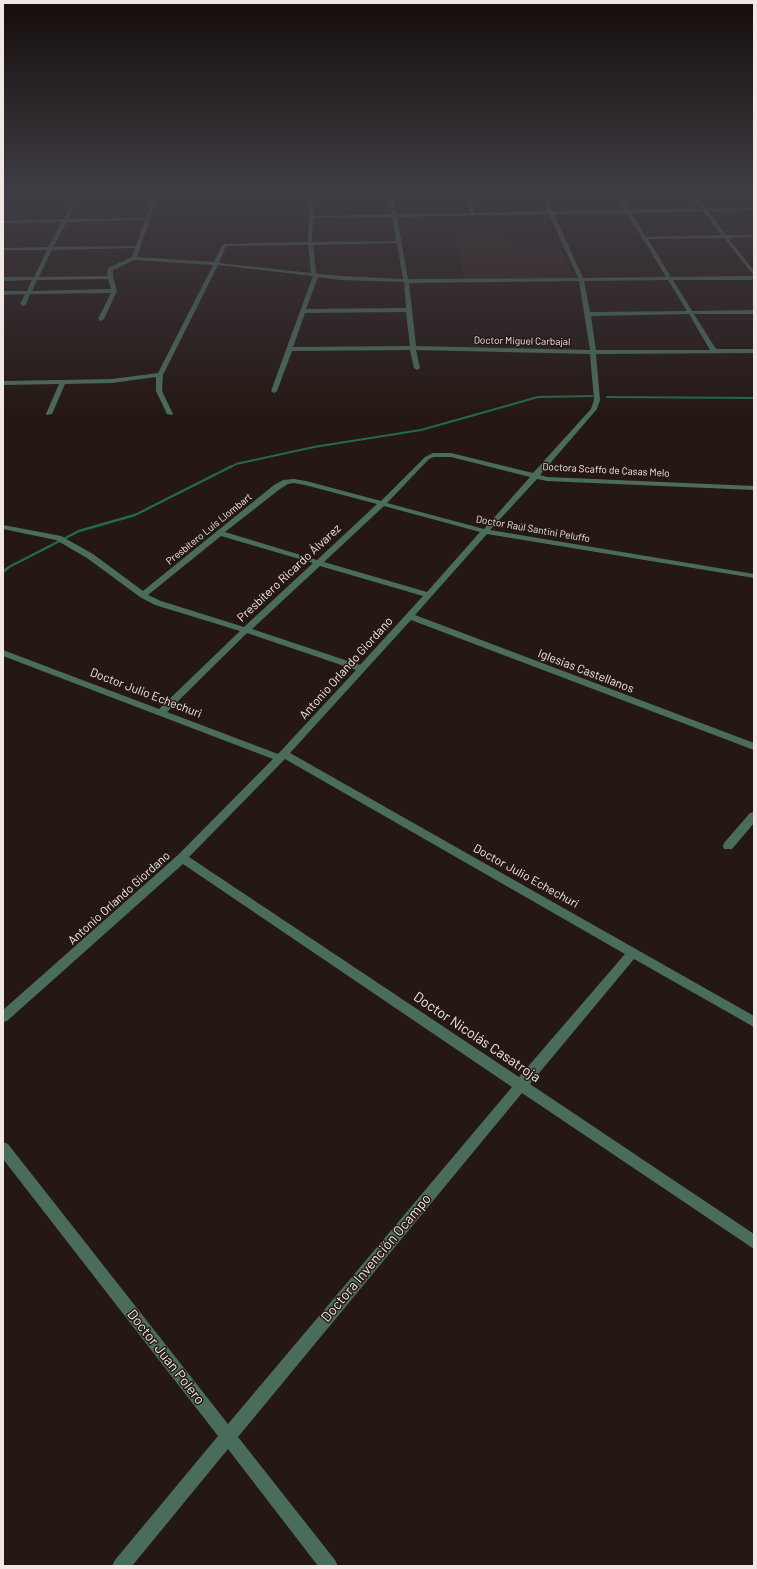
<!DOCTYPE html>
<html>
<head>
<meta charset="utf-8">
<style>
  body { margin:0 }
  #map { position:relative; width:757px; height:1569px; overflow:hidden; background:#251814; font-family:Barlow,sans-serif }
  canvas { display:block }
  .frame { position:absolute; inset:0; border:4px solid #f1e7e4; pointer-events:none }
</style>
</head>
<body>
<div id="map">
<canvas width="757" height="1569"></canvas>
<div class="frame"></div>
</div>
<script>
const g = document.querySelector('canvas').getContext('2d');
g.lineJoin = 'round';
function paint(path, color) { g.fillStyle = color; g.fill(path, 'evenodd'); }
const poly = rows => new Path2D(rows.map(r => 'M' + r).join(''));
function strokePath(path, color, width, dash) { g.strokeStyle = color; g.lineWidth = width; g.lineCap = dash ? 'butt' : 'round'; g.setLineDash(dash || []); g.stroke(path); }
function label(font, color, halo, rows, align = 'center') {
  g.font = font + ' Barlow,sans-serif'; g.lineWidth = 3; g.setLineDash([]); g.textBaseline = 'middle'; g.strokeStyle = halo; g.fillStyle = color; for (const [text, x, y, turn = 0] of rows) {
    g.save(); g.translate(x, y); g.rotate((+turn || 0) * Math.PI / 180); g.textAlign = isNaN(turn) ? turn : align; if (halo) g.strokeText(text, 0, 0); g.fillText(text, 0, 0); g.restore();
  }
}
const built = poly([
  [453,235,509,235,513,247,560,247,575,278,464,279]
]);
const streamFar1 = poly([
  [607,397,754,398],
  [231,467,236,464,314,447,421,430,538,397,592,396]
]);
const stream = poly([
  [3,572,9,567,79,531,135,515,232,466]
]);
const street = poly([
  [76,198,80,198,68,219,146,218,153,198,157,198,137,257,214,262,222,245,224,244,308,242,309,198,313,198,313,216,392,214,389,198,393,198,396,214,470,213,467,198,471,198,475,213,548,211,542,198,546,198,552,211,625,210,618,198,622,198,630,210,701,209,693,198,697,198,706,209,754,208,754,210,708,211,726,235,754,235,754,237,728,238,754,271,754,276,724,238,648,239,671,277,754,276,754,280,673,280,692,311,754,310,754,314,694,314,716,349,754,349,754,353,596,354,600,400,597,409,540,475,547,477,754,486,754,490,547,481,537,479,490,530,754,574,754,578,487,534,415,615,754,743,754,750,411,620,290,753,754,1016,754,1027,634,959,530,1084,754,1234,754,1249,522,1093,238,1437,335,1560,338,1566,318,1566,228,1449,132,1566,112,1566,115,1560,218,1436,3,1159,3,1142,8,1144,228,1424,512,1087,183,864,7,1021,3,1022,3,1010,178,855,273,759,3,656,3,650,159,709,240,631,155,605,140,597,87,558,56,540,3,529,3,525,61,536,93,554,143,591,274,485,283,480,294,479,306,481,381,501,425,457,433,453,451,453,533,473,591,409,594,400,590,354,416,350,420,368,417,370,414,368,410,350,292,351,277,391,274,393,271,391,313,276,218,265,163,375,162,391,173,414,172,415,167,414,156,391,156,377,112,383,65,384,52,414,47,415,46,414,59,384,3,385,3,381,112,379,158,373,213,265,135,260,113,270,113,277,117,291,104,319,101,321,98,319,111,293,30,294,26,304,23,306,20,304,25,294,3,295,3,291,27,291,32,280,3,281,3,277,34,277,47,250,3,250,3,248,48,247,62,222,3,223,3,221,64,219,76,198],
  [703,211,721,235,646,237,631,213,703,211],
  [627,213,642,237,641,238,643,239,666,277,583,278,554,214,627,213],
  [549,214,578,278,408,279,397,217,549,214],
  [392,217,396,241,312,242,313,218,392,217],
  [145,220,136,246,53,247,67,222,145,220],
  [397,243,403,279,341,276,318,274,316,272,313,245,397,243],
  [308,245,311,273,219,263,226,246,308,245],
  [135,248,132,257,108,268,107,276,39,277,52,250,135,248],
  [318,277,341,280,404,282,406,308,306,309,318,277],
  [108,279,111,289,32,291,37,280,108,279],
  [668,280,687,311,590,312,584,281,668,280],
  [579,281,590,350,416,346,409,283,579,281],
  [406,312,410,346,293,347,305,313,406,312],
  [689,314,710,350,596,350,591,316,689,314],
  [434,457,451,457,530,477,484,529,387,503,429,459,434,457],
  [294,483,305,485,377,504,317,560,225,532,280,489,288,484,294,483],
  [384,506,480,532,427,592,324,562,384,506],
  [221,536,313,563,244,627,161,601,148,595,221,536],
  [320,566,423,596,360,665,252,629,320,566],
  [247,633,356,670,278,754,167,712,247,633],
  [285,759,625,954,519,1077,189,857,285,759],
  [754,812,754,823,732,849,724,849,723,846,724,843,750,813,754,812]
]);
const farStreetnames = [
  ["Doctor Miguel Carbajal",522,341,1],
  ["Doctora Scaffo de Casas Melo",606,470,3],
  ["Presbítero Luis Llombart",209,529,-39],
  ["Doctor Raúl Santini Peluffo",533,529,10]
];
const streetNames = [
  ["Presbítero Ricardo Álvarez",289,573,-43],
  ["Antonio Orlando Giordano",346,668,-48],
  ["Iglesias Castellanos",586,671,21],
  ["Doctor Julio Echechuri",146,693,21],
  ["Doctor Julio Echechuri",526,876,29],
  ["Antonio Orlando Giordano",119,898,-42]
];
const nearStreetnames = [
  ["Doctor Nicolás Casatroja",477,1037,34],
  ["Doctora Invención Ocampo",376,1258,-50],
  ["Doctor Juan Polero",166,1357,52]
];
paint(built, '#33201a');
strokePath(streamFar1, '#216a4c', 2);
strokePath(stream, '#216a4c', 2.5);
paint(street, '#4a6d5b');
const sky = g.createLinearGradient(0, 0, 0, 417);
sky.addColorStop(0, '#140d0b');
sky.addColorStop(0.47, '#403d45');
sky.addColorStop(1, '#403d4500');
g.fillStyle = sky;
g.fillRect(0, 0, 757, 417);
label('10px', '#f1e7e4', '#251814', farStreetnames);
label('12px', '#f1e7e4', '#251814', streetNames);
label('14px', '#f1e7e4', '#251814', nearStreetnames);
</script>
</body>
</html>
